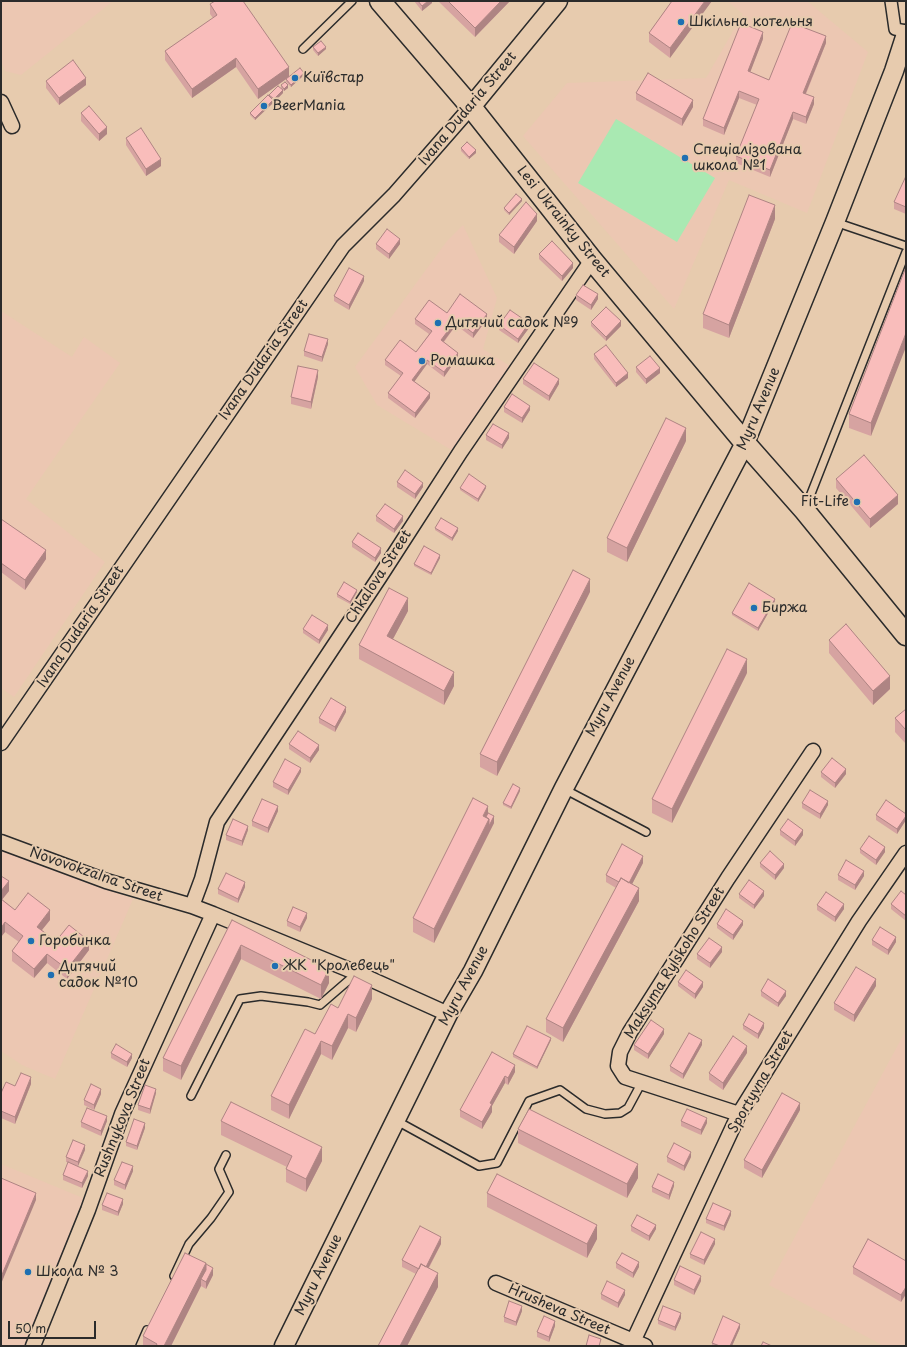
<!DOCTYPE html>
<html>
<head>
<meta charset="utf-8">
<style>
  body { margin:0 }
  #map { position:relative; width:907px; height:1347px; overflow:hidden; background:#e7cbae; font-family:"Playpen Sans",sans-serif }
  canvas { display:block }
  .frame { position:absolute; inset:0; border:2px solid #2b2b2b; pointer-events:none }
  .scale { position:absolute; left:8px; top:1321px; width:88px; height:18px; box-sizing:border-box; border:2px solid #2b2b2b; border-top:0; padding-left:5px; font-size:12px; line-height:14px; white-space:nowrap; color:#2b2b2b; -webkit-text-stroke:3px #e7cbae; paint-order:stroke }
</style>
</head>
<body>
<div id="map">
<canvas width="907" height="1347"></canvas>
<div class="frame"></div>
<div class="scale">50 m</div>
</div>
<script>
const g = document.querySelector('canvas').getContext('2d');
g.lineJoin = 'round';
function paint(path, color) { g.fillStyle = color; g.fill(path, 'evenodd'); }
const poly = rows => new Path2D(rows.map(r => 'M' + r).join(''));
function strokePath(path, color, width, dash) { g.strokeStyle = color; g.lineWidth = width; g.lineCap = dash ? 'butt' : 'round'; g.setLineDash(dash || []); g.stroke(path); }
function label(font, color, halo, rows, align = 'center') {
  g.font = font + ' "Playpen Sans",sans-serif'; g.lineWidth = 4; g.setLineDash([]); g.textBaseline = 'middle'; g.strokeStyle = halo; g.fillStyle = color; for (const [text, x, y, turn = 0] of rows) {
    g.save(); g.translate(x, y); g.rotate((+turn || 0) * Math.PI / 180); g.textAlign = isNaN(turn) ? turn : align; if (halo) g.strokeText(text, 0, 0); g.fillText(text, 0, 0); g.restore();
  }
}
const built = poly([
  [1,1,113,1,21,75,5,71,1,61],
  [727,1,807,1,868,52,807,213,729,180,674,309,523,136,567,83,706,78,743,14],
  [463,225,497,298,483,349,510,366,453,451,377,405,355,367,447,241],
  [1,311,72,357,84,337,120,363,26,499,105,562,14,697,1,688],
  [1,849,133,899,55,1079,22,1065,1,1051],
  [906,1030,906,1346,884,1346,769,1285],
  [1,1164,83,1198,26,1346,1,1346]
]);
const green = poly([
  [616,119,715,178,677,242,578,183]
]);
const service = poly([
  [303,49,352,1],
  [835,222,906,246],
  [805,509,906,252],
  [564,789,646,832],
  [191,1096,240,999,261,996,308,1002,320,1005,357,973],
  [397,1121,479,1166,497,1163,529,1101,560,1090,586,1109,605,1114,620,1113,628,1108,642,1082],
  [174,1276,189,1244,211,1218,229,1192,219,1169,226,1155],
  [140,1346,147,1330]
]);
const pedestrian = poly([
  [891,1,895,29,906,31]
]);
const minor = poly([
  [1,102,12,126],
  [1,743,343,246,394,195,471,107],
  [1,842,106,881,192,906,213,914,122,1114,88,1210,33,1346],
  [192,906,202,879,217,822,379,578,461,451,592,260],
  [213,914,357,973,448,1014],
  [739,1114,625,1077,618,1066,620,1052,630,1032,728,878,813,751],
  [496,1283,645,1346],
  [631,1346,739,1114,859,921,906,853]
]);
const tertiary = poly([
  [471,107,558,1],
  [284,1346,448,1014,473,971,564,788,745,443,835,222,894,71,906,34]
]);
const secondary = poly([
  [380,1,471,107,592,260,745,443,805,511,906,635]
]);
const wall = poly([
  [414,1,432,1,432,3,422,11],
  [438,1,510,1,475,37],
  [672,1,670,58,649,42,649,33],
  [210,4,289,77,258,99,236,67,192,98,165,60,165,51,213,18,210,14],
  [763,39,750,72,769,80,826,43,806,94,814,104,806,124,793,119,770,177,736,163,736,156,757,105,739,98,724,135,703,126,703,119],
  [313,47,326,49,318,56,313,50],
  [304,75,291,87,286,82,286,79],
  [46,81,86,85,59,105,46,88],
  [281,85,288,88,284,91,281,88],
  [283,93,274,102,272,100,273,103,255,120,250,115,250,113,269,96,269,95],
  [636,93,693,107,682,126,636,100],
  [81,113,107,134,99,141,81,121],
  [126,138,161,166,146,176,126,145],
  [461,148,476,153,469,159,461,151],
  [906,176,906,214,894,209,894,202],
  [522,201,509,215,504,210,504,208],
  [775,219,729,338,703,328,703,314],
  [537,221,514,254,499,242,499,235],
  [376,244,400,244,389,259,376,249],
  [539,254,573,268,562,281,539,259],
  [906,267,871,436,849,428,849,414],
  [364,281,349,310,334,301,334,296],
  [576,295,598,299,591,310,576,300],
  [447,313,487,319,473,338,456,325,444,342,458,357,444,377,427,364,414,381,430,398,415,418,388,398,388,393,401,376,385,365,385,360,416,352,429,334,415,324,415,319],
  [591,322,621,326,606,341,591,326],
  [499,325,529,328,518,343,499,330],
  [328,344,322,362,304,356,304,351],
  [594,354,628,378,616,387,594,359],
  [636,367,660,373,646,384,636,372],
  [318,377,311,409,291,404,291,397],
  [523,379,559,384,549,401,523,384],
  [504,407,530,410,522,423,504,412],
  [486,435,509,438,502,449,486,440],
  [686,441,627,562,607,552,607,538],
  [836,479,898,504,870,528,836,488],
  [397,482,423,487,415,499,397,487],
  [460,488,486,488,478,502,460,490],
  [376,516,403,521,394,533,376,521],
  [1,519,46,559,25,590,1,572],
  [435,528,458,531,452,541,435,530],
  [352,542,381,553,375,562,352,547],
  [440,558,431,575,414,566,414,564],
  [357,592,350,604,337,597,337,594],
  [590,592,497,776,480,767,480,754],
  [775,601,758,631,732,615,732,613],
  [408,611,393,639,454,686,444,705,359,659,359,645],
  [303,629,328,630,319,644,303,633],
  [829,640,890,689,873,705,829,653],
  [747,673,672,823,652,813,652,799],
  [906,709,906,744,895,732,895,718],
  [346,712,335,732,319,723,319,718],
  [289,744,319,750,310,763,289,749],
  [301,772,288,795,273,787,273,782],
  [821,772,846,774,835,788,821,777],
  [520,791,511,809,503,805,503,803],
  [802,803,828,805,820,819,802,808],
  [278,811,268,833,252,826,252,821],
  [488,813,494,823,434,943,413,932,413,918],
  [906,814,906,820,897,834,876,820,876,815],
  [248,830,242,846,226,840,226,835],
  [780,830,803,835,795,846,780,835],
  [860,849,885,852,876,865,860,853],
  [643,863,632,884,639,901,563,1042,546,1032,546,1019,616,888,606,882,606,875],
  [760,863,784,868,775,880,760,867],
  [838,875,864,876,855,890,838,880],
  [1,876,9,891,2,899,15,910,50,920,42,930,56,941,89,950,67,979,47,963,34,978,12,961,12,951,19,942,5,932,1,937],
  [245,887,238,903,218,894,218,889],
  [739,894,764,896,754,909,739,898],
  [906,895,906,921,891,909,891,904],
  [817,905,844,909,835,922,817,910],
  [307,918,300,932,287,926,287,921],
  [232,920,329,983,321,999,241,959,181,1080,163,1071,163,1058],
  [717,924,743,925,733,940,717,928],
  [872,940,896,942,888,955,872,945],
  [722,952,710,968,697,959,697,954],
  [678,982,703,987,695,999,678,986],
  [876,986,854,1022,834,1010,834,1003],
  [761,991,786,996,778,1007,761,996],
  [372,999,356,1032,348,1028,332,1060,321,1054,289,1119,271,1110,271,1096,315,1034,338,1008],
  [743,1025,764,1028,758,1039,743,1029],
  [664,1034,648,1059,634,1050,634,1045],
  [551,1040,537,1069,513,1057,513,1054],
  [702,1045,683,1079,670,1071,670,1066],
  [492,1052,515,1072,508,1085,505,1083,492,1106,492,1112,482,1129,460,1117,460,1110],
  [111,1053,132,1058,127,1067,111,1058],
  [747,1053,723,1090,709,1080,709,1073],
  [31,1084,15,1124,1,1118,1,1093,15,1086],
  [156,1093,150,1114,138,1110,138,1105],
  [101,1094,94,1110,84,1105,84,1100],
  [800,1110,762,1178,744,1168,744,1160],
  [107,1121,101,1136,81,1127,81,1122],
  [221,1121,322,1161,306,1192,286,1182,286,1169,287,1167,221,1135],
  [681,1121,707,1123,701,1135,681,1126],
  [145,1128,137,1150,126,1146,126,1142],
  [518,1129,638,1178,627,1198,518,1143],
  [85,1150,78,1166,88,1176,82,1188,63,1180,63,1175,68,1162,66,1162,66,1157],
  [667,1157,691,1157,684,1171,667,1162],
  [133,1171,125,1190,114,1185,114,1180],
  [674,1186,669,1200,652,1192,652,1187],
  [487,1193,597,1239,587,1258,487,1207],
  [123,1204,118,1216,102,1210,102,1205],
  [731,1215,724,1231,706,1223,706,1219],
  [631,1226,656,1229,649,1241,631,1231],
  [441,1244,429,1268,438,1287,407,1346,378,1346,416,1274,402,1267,402,1260],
  [715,1244,704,1265,690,1258,690,1254],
  [185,1253,213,1275,206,1289,201,1286,171,1346,143,1346,143,1336],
  [906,1261,906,1294,901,1302,853,1274,853,1267],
  [616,1263,639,1267,633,1278,616,1268],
  [674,1280,701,1281,694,1295,674,1285],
  [601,1294,625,1295,618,1308,601,1299],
  [522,1311,516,1326,504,1322,504,1317],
  [681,1318,675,1331,658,1324,658,1320],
  [555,1326,549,1342,537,1337,537,1332],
  [740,1328,732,1346,712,1346,712,1343]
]);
const shadedWall = poly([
  [428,1,432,1,432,3,422,11,422,6],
  [501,1,510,1,475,37,475,28],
  [705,1,712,1,670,58,670,48],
  [763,32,763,39,748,78,748,71],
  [826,36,826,43,803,100,803,93],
  [326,47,326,49,318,56,318,53],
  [236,58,236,67,192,98,192,89],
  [289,67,289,77,258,99,258,89],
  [304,73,304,75,291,87,291,85],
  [86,78,86,85,59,105,59,98],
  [288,85,288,88,284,91,284,89],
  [283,90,283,93,274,102,274,99],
  [739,91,739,98,724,135,724,128],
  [814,97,814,104,806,124,806,117],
  [273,100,273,103,255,120,255,118],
  [693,100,693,107,682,126,682,119],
  [793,112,793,119,770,177,770,170],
  [107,127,107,134,99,141,99,134],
  [476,150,476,153,469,159,469,157],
  [161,159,161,166,146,176,146,169],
  [522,199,522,201,509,215,509,213],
  [775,205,775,219,729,338,729,325],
  [537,214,537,221,514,254,514,247],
  [400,239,400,244,389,259,389,254],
  [573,263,573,268,562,281,562,276],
  [364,276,364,281,349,310,349,305],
  [598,294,598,299,591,310,591,305],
  [487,314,487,319,473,338,473,333],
  [456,320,456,325,441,345,441,340],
  [621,321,621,326,606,341,606,337],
  [529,323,529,328,518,343,518,339],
  [906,333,906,347,871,436,871,423],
  [328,339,328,344,322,362,322,357],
  [458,353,458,357,444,377,444,372],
  [427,360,427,364,412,385,412,380],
  [660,368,660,373,646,384,646,379],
  [318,370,318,377,311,409,311,402],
  [628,373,628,378,616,387,616,383],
  [559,379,559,384,549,401,549,396],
  [430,393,430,398,415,418,415,413],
  [530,406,530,410,522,423,522,418],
  [686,428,686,441,627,562,627,548],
  [509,433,509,438,502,449,502,445],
  [423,483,423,487,415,499,415,494],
  [486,486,486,488,478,502,478,499],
  [898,495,898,504,870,528,870,519],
  [403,516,403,521,394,533,394,529],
  [458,528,458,531,452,541,452,538],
  [381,548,381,553,375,562,375,558],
  [46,550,46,559,25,590,25,580],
  [440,555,440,558,431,575,431,573],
  [590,579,590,592,497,776,497,762],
  [357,590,357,592,350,604,350,602],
  [408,598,408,611,387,650,387,636],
  [775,599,775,601,758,631,758,628],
  [328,625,328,630,319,644,319,640],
  [747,659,747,673,672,823,672,809],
  [454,672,454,686,444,705,444,691],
  [890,676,890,689,873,705,873,691],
  [346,707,346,712,335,732,335,727],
  [319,745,319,750,310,763,310,758],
  [301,768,301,772,288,795,288,790],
  [846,769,846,774,835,788,835,783],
  [520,788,520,791,511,809,511,807],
  [828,801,828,805,820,819,820,814],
  [278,806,278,811,268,833,268,828],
  [488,806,488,820,483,816],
  [494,816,494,823,434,943,434,929,489,819],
  [906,816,906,820,897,834,897,829],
  [248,826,248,830,242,846,242,841],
  [803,830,803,835,795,846,795,841],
  [885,847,885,852,876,865,876,860],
  [643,856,643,863,627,894,627,887],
  [784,864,784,868,775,880,775,875],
  [864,871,864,876,855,890,855,885],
  [9,881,9,891,1,901,1,891],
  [245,882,245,887,238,903,238,899],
  [639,888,639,901,563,1042,563,1028],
  [764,891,764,896,754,909,754,905],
  [844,904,844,909,835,922,835,917],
  [50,910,50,920,37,936,37,927],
  [307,913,307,918,300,932,300,927],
  [743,921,743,925,733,940,733,935],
  [5,922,5,932,1,937,1,928],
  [896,937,896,942,888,955,888,950],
  [89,941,89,950,67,979,67,969],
  [241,945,241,959,181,1080,181,1066],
  [722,947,722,952,710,968,710,963],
  [47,954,47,963,34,978,34,969],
  [329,969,329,983,321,999,321,985],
  [876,979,876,986,854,1022,854,1015],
  [703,982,703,987,695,999,695,994],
  [372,985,372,999,356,1032,356,1018],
  [786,991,786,996,778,1007,778,1003],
  [348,1014,348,1028,332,1060,332,1046],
  [764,1023,764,1028,758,1039,758,1034],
  [664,1029,664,1034,648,1059,648,1054],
  [551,1038,551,1040,537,1069,537,1067],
  [702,1040,702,1045,683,1079,683,1074],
  [321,1041,321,1054,289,1119,289,1105],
  [747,1046,747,1053,723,1090,723,1083],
  [132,1054,132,1058,127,1067,127,1062],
  [515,1065,515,1072,508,1085,508,1078],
  [505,1076,505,1083,492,1106,492,1112,482,1129,482,1122,490,1103],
  [31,1077,31,1084,15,1124,15,1117],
  [101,1089,101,1094,94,1110,94,1105],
  [156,1089,156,1093,150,1114,150,1109],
  [800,1103,800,1110,762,1178,762,1170],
  [107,1116,107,1121,101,1136,101,1131],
  [707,1118,707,1123,701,1135,701,1130],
  [145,1123,145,1128,137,1150,137,1146],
  [85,1145,85,1150,78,1166,78,1162],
  [322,1147,322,1161,306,1192,306,1179],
  [691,1152,691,1157,684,1171,684,1166],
  [638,1164,638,1178,627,1198,627,1184],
  [133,1166,133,1171,125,1190,125,1185],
  [88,1171,88,1176,82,1188,82,1183],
  [674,1182,674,1186,669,1200,669,1195],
  [36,1193,36,1200,1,1284,1,1277],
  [123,1199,123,1204,118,1216,118,1212],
  [731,1211,731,1215,724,1231,724,1226],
  [597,1225,597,1239,587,1258,587,1244],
  [656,1225,656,1229,649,1241,649,1236],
  [441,1237,441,1244,423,1278,423,1271],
  [715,1239,715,1244,704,1265,704,1260],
  [639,1262,639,1267,633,1278,633,1273],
  [206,1263,206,1277,201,1279,201,1286,171,1346,164,1346],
  [213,1268,213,1275,206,1289,206,1282],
  [438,1273,438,1287,407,1346,400,1346],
  [701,1276,701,1281,694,1295,694,1290],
  [906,1287,906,1294,901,1302,901,1295],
  [625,1290,625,1295,618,1308,618,1303],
  [522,1306,522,1311,516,1326,516,1322],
  [681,1313,681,1318,675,1331,675,1327],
  [555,1321,555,1326,549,1342,549,1337],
  [740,1324,740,1328,732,1346,730,1346]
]);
const building = poly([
  [215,1,243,1,289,67,258,89,236,58,192,89,165,51,217,15,210,4,215,1],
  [418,1,428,1,422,6,418,1],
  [448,1,501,1,475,28,448,1],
  [672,1,705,1,670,48,649,33,672,1],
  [741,23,763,32,748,71,769,80,792,23,826,36,803,93,814,97,806,117,793,112,770,170,736,156,759,99,739,91,724,128,703,119,741,23],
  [321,41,326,47,318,53,313,47,321,41],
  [73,60,86,78,59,98,46,81,73,60],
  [300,68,304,73,291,85,286,79,300,68],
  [648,73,693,100,682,119,636,93,648,73],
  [285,82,288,85,284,89,281,85,285,82],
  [278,86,283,90,274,99,269,95,278,86],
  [268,95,273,100,255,118,250,113,268,95],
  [89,106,107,127,99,134,81,113,89,106],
  [141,128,161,159,146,169,126,138,141,128],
  [467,142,476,150,469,157,461,148,467,142],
  [906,176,906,207,894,202,906,176],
  [516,194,522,199,509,213,504,208,516,194],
  [749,195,775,205,729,325,703,314,749,195],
  [526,202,537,214,514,247,499,235,526,202],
  [387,229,400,239,389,254,376,244,387,229],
  [552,241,573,263,562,276,539,254,552,241],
  [906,267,906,333,871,423,849,414,906,267],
  [349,268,364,276,349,305,334,296,349,268],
  [583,285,598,294,591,305,576,295,583,285],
  [460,294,487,314,473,333,456,320,441,340,458,353,444,372,427,360,412,380,430,393,415,413,388,393,403,373,385,360,400,340,416,352,432,331,415,319,429,300,447,313,460,294],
  [606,307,621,321,606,337,591,322,606,307],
  [510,310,529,323,518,339,499,325,510,310],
  [309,334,328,339,322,357,304,351,309,334],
  [606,345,628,373,616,383,594,354,606,345],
  [650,356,660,368,646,379,636,367,650,356],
  [534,363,559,379,549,396,523,379,534,363],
  [298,366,318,370,311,402,291,397,298,366],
  [512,394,530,406,522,418,504,407,512,394],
  [666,418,686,428,627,548,607,538,666,418],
  [493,424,509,433,502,445,486,435,493,424],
  [864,455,898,495,870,519,836,479,864,455],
  [405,470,423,483,415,494,397,482,405,470],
  [469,474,486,486,478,499,460,488,469,474],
  [385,504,403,516,394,529,376,516,385,504],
  [441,518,458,528,452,538,435,528,441,518],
  [1,519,46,550,25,580,1,563,1,519],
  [358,533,381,548,375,558,352,542,358,533],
  [424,546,440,555,431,573,414,564,424,546],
  [573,570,590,579,497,762,480,754,573,570],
  [344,582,357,590,350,602,337,594,344,582],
  [749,583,775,599,758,628,732,613,749,583],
  [389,588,408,598,387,636,454,672,444,691,359,645,389,588],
  [312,615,328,625,319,640,303,629,312,615],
  [846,624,890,676,873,691,829,640,846,624],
  [727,649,747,659,672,809,652,799,727,649],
  [331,698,346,707,335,727,319,718,331,698],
  [906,709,906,730,895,718,906,709],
  [298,731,319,745,310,758,289,744,298,731],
  [832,758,846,769,835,783,821,772,832,758],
  [285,759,301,768,288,790,273,782,285,759],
  [513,784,520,788,511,807,503,803,513,784],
  [810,790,828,801,820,814,802,803,810,790],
  [473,798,488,806,483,816,489,819,434,929,413,918,473,798],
  [262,799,278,806,268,828,252,821,262,799],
  [886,800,906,814,906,816,897,829,876,815,886,800],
  [488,813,494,816,489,826,489,819,486,817,488,813],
  [233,819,248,826,242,841,226,835,233,819],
  [788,819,803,830,795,841,780,830,788,819],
  [869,836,885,847,876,860,860,849,869,836],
  [622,844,643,856,629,883,621,878,619,882,606,875,622,844],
  [770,851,784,864,775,875,760,863,770,851],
  [846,860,864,871,855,885,838,875,846,860],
  [226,873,245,882,238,899,218,889,226,873],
  [1,876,9,881,1,891,1,876],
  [621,878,639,888,563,1028,546,1019,621,878],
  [749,880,764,891,754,905,739,894,749,880],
  [901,891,906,895,906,916,891,904,901,891],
  [826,892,844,904,835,917,817,905,826,892],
  [28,893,50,910,37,927,56,941,69,925,89,941,67,969,47,954,34,969,12,951,23,936,5,922,1,928,1,899,15,910,28,893],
  [293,907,307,913,300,927,287,921,293,907],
  [726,909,743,921,733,935,717,924,726,909],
  [232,920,329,969,321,985,241,945,181,1066,163,1058,232,920],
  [880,927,896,937,888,950,872,940,880,927],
  [709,938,722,947,710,963,697,954,709,938],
  [856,967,876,979,854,1015,834,1003,856,967],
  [686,970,703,982,695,994,678,982,686,970],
  [354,976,372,985,356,1018,348,1014,332,1046,321,1041,289,1105,271,1096,305,1029,315,1034,331,1004,338,1008,354,976],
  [768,979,786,991,778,1003,761,991,768,979],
  [749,1014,764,1023,758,1034,743,1025,749,1014],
  [651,1020,664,1029,648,1054,634,1045,651,1020],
  [527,1026,551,1038,537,1067,513,1054,527,1026],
  [689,1033,702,1040,683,1074,670,1066,689,1033],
  [733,1036,747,1046,723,1083,709,1073,733,1036],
  [116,1044,132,1054,127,1062,111,1053,116,1044],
  [492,1052,515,1065,508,1078,505,1076,490,1103,492,1104,482,1122,460,1110,492,1052],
  [21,1073,31,1077,15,1117,1,1111,1,1093,6,1082,15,1086,21,1073],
  [91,1084,101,1089,94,1105,84,1100,91,1084],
  [145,1085,156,1089,150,1109,138,1105,145,1085],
  [782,1093,800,1103,762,1170,744,1160,782,1093],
  [231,1102,322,1147,306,1179,286,1169,292,1156,221,1121,231,1102],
  [87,1108,107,1116,101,1131,81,1122,87,1108],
  [529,1109,638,1164,627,1184,518,1129,529,1109],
  [687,1109,707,1118,701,1130,681,1121,687,1109],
  [134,1119,145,1123,137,1146,126,1142,134,1119],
  [73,1140,85,1145,78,1162,66,1157,73,1140],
  [674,1143,691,1152,684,1166,667,1157,674,1143],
  [68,1162,88,1171,82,1183,63,1175,68,1162],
  [122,1162,133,1166,125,1185,114,1180,122,1162],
  [497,1174,597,1225,587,1244,487,1193,497,1174],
  [658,1174,674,1182,669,1195,652,1187,658,1174],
  [1,1178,36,1193,1,1277,1,1178],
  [107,1193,123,1199,118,1212,102,1205,107,1193],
  [713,1203,731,1211,724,1226,706,1219,713,1203],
  [637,1215,656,1225,649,1236,631,1226,637,1215],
  [420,1226,441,1237,426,1267,421,1264,419,1269,402,1260,420,1226],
  [701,1232,715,1239,704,1260,690,1254,701,1232],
  [868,1239,906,1261,906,1287,901,1295,853,1267,868,1239],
  [185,1253,206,1263,164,1346,156,1346,157,1344,143,1336,185,1253],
  [622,1253,639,1262,633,1273,616,1263,622,1253],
  [206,1264,213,1268,206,1282,201,1279,206,1270,206,1264],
  [421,1264,438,1273,400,1346,378,1346,421,1264],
  [680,1266,701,1276,694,1290,674,1280,680,1266],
  [607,1281,625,1290,618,1303,601,1294,607,1281],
  [509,1301,522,1306,516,1322,504,1317,509,1301],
  [663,1306,681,1313,675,1327,658,1320,663,1306],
  [544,1316,555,1321,549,1337,537,1332,544,1316],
  [723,1316,740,1324,730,1346,720,1346,712,1343,723,1316],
  [589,1335,601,1339,599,1346,586,1346,589,1335],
  [763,1342,772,1346,761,1346,763,1342]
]);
const markers = [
  [681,22,4,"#1f6fb2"],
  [295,78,4,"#1f6fb2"],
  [264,106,4,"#1f6fb2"],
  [685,158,4,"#1f6fb2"],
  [438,323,4,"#1f6fb2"],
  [422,361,4,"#1f6fb2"],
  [857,502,4,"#1f6fb2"],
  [754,608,4,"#1f6fb2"],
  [31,941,4,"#1f6fb2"],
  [275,966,4,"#1f6fb2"],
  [51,975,4,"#1f6fb2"],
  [28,1272,4,"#1f6fb2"]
];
const poiNames = [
  ["Шкільна котельня",689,22],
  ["Київстар",303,78],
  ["BeerMania",272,106],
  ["Спеціалізована",693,150],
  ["школа №1",693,166],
  ["Дитячий садок №9",446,323],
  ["Ромашка",430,361],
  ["Fit-Life",849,502,"right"],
  ["Биржа",762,608],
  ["Горобинка",39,941],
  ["ЖК \"Кролевець\"",283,966],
  ["Дитячий",59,967],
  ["садок №10",59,983],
  ["Школа № 3",36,1272]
];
const streetNames = [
  ["Ivana Dudaria Street",468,109,-50],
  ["Lesi Ukrainky Street",563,222,51],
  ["Ivana Dudaria Street",264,360,-55],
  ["Myru Avenue",759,409,-67],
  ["Chkalova Street",379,577,-57],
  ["Ivana Dudaria Street",81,627,-56],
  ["Myru Avenue",611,697,-62],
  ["Novovokzalna Street",96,875,19],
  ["Maksyma Rylskoho Street",675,963,-58],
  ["Myru Avenue",464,986,-62],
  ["Sportyvna Street",761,1082,-60],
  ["Rushnykova Street",123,1118,-68],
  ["Myru Avenue",319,1275,-64],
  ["Hrusheva Street",559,1310,23]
];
paint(built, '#ecc7b2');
paint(green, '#a9e9b2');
strokePath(service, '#2b2b2b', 10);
strokePath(pedestrian, '#2b2b2b', 14);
strokePath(minor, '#2b2b2b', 17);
strokePath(tertiary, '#2b2b2b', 21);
strokePath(secondary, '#2b2b2b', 23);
strokePath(service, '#e7cbae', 7);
strokePath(pedestrian, '#e7cbae', 11);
strokePath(minor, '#e7cbae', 14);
strokePath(tertiary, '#e7cbae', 18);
strokePath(secondary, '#e7cbae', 20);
paint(wall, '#d6a3a1');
paint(shadedWall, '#ae8483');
paint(building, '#f9bdbb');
strokePath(building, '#ae8483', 1);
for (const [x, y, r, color] of markers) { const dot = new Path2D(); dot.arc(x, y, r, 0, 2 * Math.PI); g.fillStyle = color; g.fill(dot); strokePath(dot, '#e7cbae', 1.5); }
label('14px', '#2b2b2b', '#e7cbae', poiNames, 'left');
label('14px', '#2b2b2b', '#e7cbae', streetNames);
</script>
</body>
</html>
